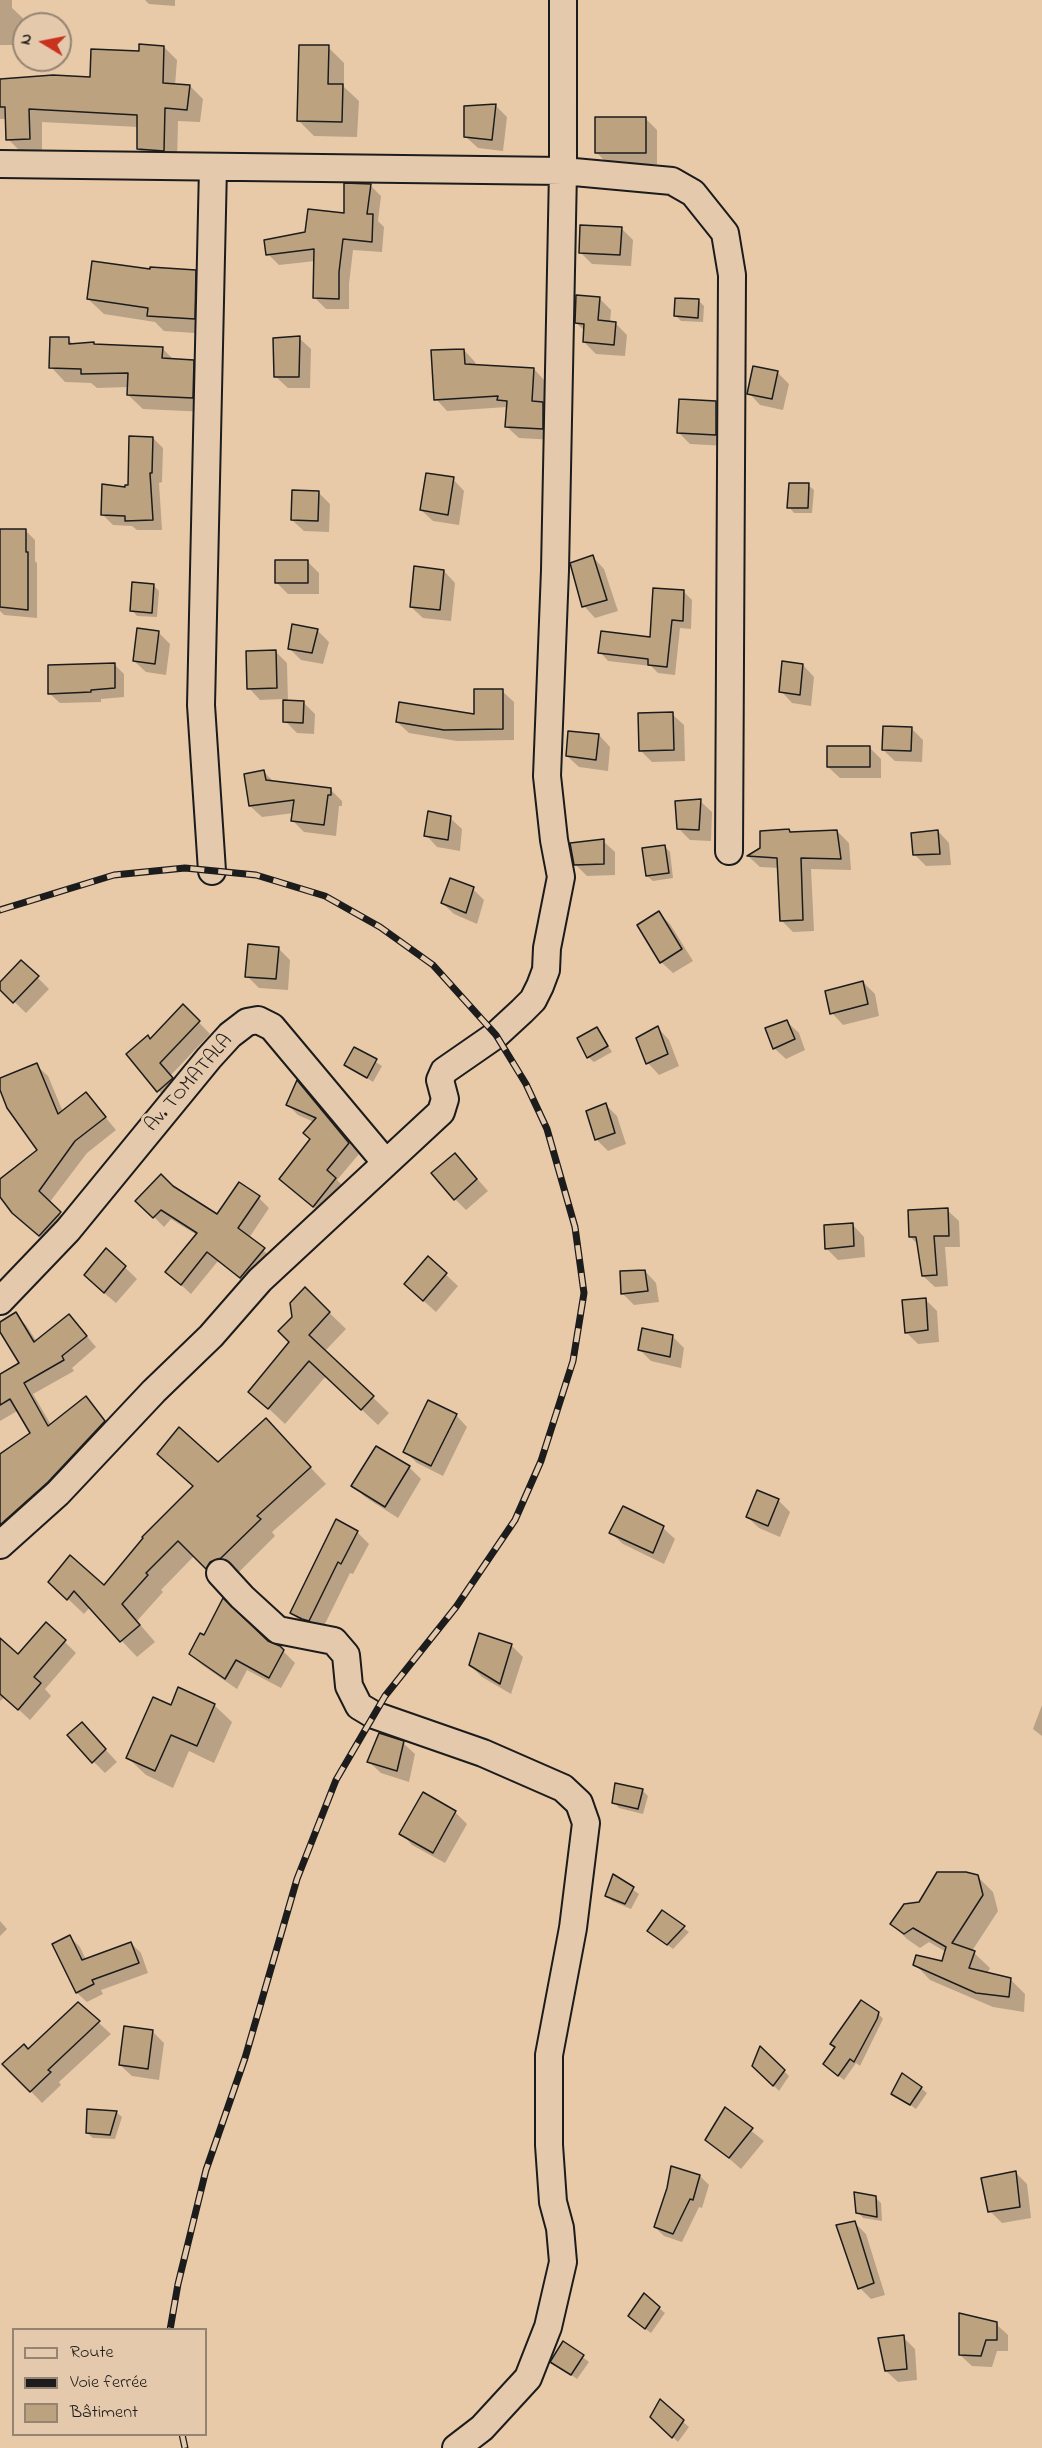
<!DOCTYPE html>
<html>
<head>
<meta charset="utf-8">
<style>
  body { margin:0 }
  #map { position:relative; width:1042px; height:2448px; overflow:hidden; background:#e8caa8; font-family:"Indie Flower",sans-serif }
  canvas { display:block }
  .legend { position:absolute; left:12px; top:2328px; width:195px; height:108px; box-sizing:border-box; background:#e5c9ac; border:2px solid #958472; margin:0; padding:8px 10px; list-style:none; font-size:18px; color:#1c1c1c }
  .legend li { display:flex; align-items:center; gap:12px; height:30px }
  .legend b { width:30px; border:2px solid #958472 }
  .north { position:absolute; left:12px; top:12px; width:60px; height:60px; box-sizing:border-box; background:#e5c9ac; border:2px solid #958472; border-radius:50%; rotate:280deg; font-size:16px; font-weight:700; line-height:24px; text-align:center; color:#1c1c1c }
  .north::after { content:''; display:block; margin:auto; width:21px; height:27px; background:#c8321e; clip-path:polygon(50% 0,100% 100%,50% 72%,0 100%) }
</style>
</head>
<body>
<div id="map">
<canvas width="1042" height="2448"></canvas>
<ul class="legend">
<li><b style="height:8px;background:#e5c9ac"></b>Route</li>
<li><b style="height:8px;background:#1c1c1c"></b>Voie ferrée</li>
<li><b style="height:16px;background:#bda280"></b>Bâtiment</li>
</ul>
<div class="north">N</div>
</div>
<script>
const g = document.querySelector('canvas').getContext('2d');
g.lineJoin = 'round';
function paint(path, color) { g.fillStyle = color; g.fill(path, 'evenodd'); }
const poly = rows => new Path2D(rows.map(r => 'M' + r).join(''));
function strokePath(path, color, width, dash) { g.strokeStyle = color; g.lineWidth = width; g.lineCap = dash ? 'butt' : 'round'; g.setLineDash(dash || []); g.stroke(path); }
function label(font, color, halo, rows, align = 'center') {
  g.font = font + ' "Indie Flower",sans-serif'; g.lineWidth = 6; g.setLineDash([]); g.textBaseline = 'middle'; g.strokeStyle = halo; g.fillStyle = color; for (const [text, x, y, turn = 0] of rows) {
    g.save(); g.translate(x, y); g.rotate((+turn || 0) * Math.PI / 180); g.textAlign = isNaN(turn) ? turn : align; if (halo) g.strokeText(text, 0, 0); g.fillText(text, 0, 0); g.restore();
  }
}
const shadow = poly([
  [0,0,12,0,12,8,25,20,24,45,0,45],
  [145,0,175,0,175,6,149,4],
  [164,47,177,60,175,86,190,86,203,99,200,122,178,121,177,163,151,162,138,149,138,127,42,122,42,152,21,152,8,139,7,119,0,119,0,80,91,79,140,53],
  [328,47,344,63,344,87,359,101,357,137,314,136,298,120],
  [495,105,507,117,503,151,478,148,466,137],
  [645,118,657,130,657,164,608,164,596,152],
  [370,185,381,196,378,221,384,227,382,252,353,250,349,284,349,309,326,309,315,298,315,261,279,265,268,254,346,215],
  [621,228,633,240,631,266,592,264,580,252],
  [151,271,195,271,211,287,210,334,164,331,155,322,104,314,88,299],
  [599,298,611,310,610,323,615,323,627,335,625,356,596,354,584,342,585,331,576,323],
  [698,300,704,306,703,322,681,321,676,316],
  [299,338,311,349,310,388,288,388,276,377],
  [68,339,74,345,162,348,174,360,193,361,208,376,207,412,143,409,128,395,129,387,97,388,91,383,65,382,51,367],
  [464,350,475,362,476,366,534,369,545,381,544,404,554,415,554,440,519,438,507,427,507,407,447,411,436,399],
  [777,372,789,384,783,410,760,405,749,393],
  [716,403,727,414,727,446,690,444,679,433],
  [153,438,163,448,162,482,159,483,162,530,137,530,132,526,113,525,103,515,130,486],
  [453,479,464,491,459,525,433,521,421,510],
  [808,485,814,490,812,513,794,513,789,507],
  [318,492,330,504,329,532,304,531,292,520],
  [25,530,35,540,35,561,37,563,37,618,4,615,0,611,0,531],
  [593,557,604,569,618,611,595,618,584,606],
  [308,562,319,573,319,594,288,594,276,582],
  [444,571,455,583,451,621,423,618,411,607],
  [153,585,159,591,157,617,137,616,132,610],
  [683,591,692,600,691,629,680,628,675,675,658,673,651,666,608,661,600,652,651,639],
  [318,631,329,642,323,664,301,660,289,648],
  [158,632,170,644,166,675,146,672,134,661],
  [275,651,287,663,288,702,303,702,315,714,314,734,297,733,285,721,284,699,260,700,249,688],
  [114,664,124,674,124,697,101,699,101,702,60,703,50,694],
  [803,665,814,677,811,706,792,703,781,691],
  [502,691,514,702,514,740,457,741,409,733,397,722,475,716],
  [672,714,684,725,685,761,652,762,640,750],
  [911,728,923,740,922,762,895,761,883,750],
  [599,735,610,747,608,771,579,767,567,756],
  [869,747,881,759,881,778,840,778,828,767],
  [264,772,275,783,331,790,342,801,342,806,339,806,336,836,304,832,293,821,294,813,262,817,250,806],
  [700,801,712,812,711,841,690,840,678,828],
  [450,818,462,829,460,851,437,847,426,835],
  [789,830,792,833,837,831,849,843,851,870,811,869,814,931,793,932,781,920,779,868,760,867,749,857],
  [938,831,949,843,951,865,926,866,914,854],
  [603,841,615,852,615,875,587,876,575,864],
  [664,846,670,852,673,878,653,881,647,876],
  [473,889,484,900,477,924,454,914,442,903],
  [659,913,670,924,693,961,673,973,661,962],
  [278,948,290,960,288,990,259,988,247,976],
  [22,962,49,989,26,1013,0,988,0,984],
  [863,982,875,994,879,1016,843,1025,832,1013],
  [183,1006,210,1034,171,1075,183,1090,170,1102,158,1090,151,1040],
  [787,1022,799,1033,805,1050,786,1059,774,1048],
  [658,1028,669,1040,679,1066,659,1075,648,1063],
  [597,1029,612,1052,594,1062,588,1057],
  [355,1049,382,1066,373,1082,346,1064],
  [36,1065,48,1076,63,1112,86,1094,116,1130,87,1153,49,1203,71,1225,51,1246,26,1224,0,1195,0,1181,39,1151,0,1086,0,1080],
  [307,1093,359,1154,337,1180,346,1189,324,1216,281,1179,312,1140,314,1122,298,1115,288,1105],
  [606,1105,617,1116,626,1144,608,1151,596,1139],
  [466,1166,488,1191,466,1210,455,1199],
  [259,1198,269,1208,249,1238,274,1260,250,1287,218,1261,191,1294,167,1272,197,1235,171,1219,164,1227,138,1201,218,1216],
  [947,1210,959,1221,960,1247,945,1247,948,1286,935,1287,923,1276,919,1245,910,1237],
  [853,1225,864,1237,865,1257,838,1260,826,1248],
  [107,1250,137,1279,116,1303,97,1287],
  [428,1258,458,1286,436,1312,417,1295],
  [645,1271,656,1283,659,1302,634,1305,622,1293],
  [305,1289,346,1329,325,1351,389,1413,378,1425,326,1376,285,1424,250,1391,291,1342,294,1317],
  [925,1299,937,1311,939,1342,918,1344,906,1332],
  [15,1314,26,1325,37,1342,79,1327,96,1347,72,1368,74,1371,33,1394,51,1425,86,1398,115,1432,66,1484,56,1474,19,1410,0,1421,0,1375,21,1363,0,1329,0,1324],
  [672,1336,684,1348,681,1368,651,1361,639,1349],
  [456,1415,467,1427,443,1476,417,1463,405,1451],
  [266,1420,326,1484,272,1532,275,1536,237,1574,222,1583,195,1555,161,1590,163,1592,137,1621,155,1642,137,1657,90,1607,84,1614,50,1582,104,1588,194,1487,159,1454,218,1464],
  [0,1464,18,1470,47,1505,14,1534,0,1519],
  [409,1467,421,1479,398,1518,365,1497,353,1486],
  [758,1492,779,1501,790,1512,780,1537,759,1528,747,1517],
  [337,1521,358,1533,369,1544,353,1574,350,1573,321,1632,303,1625,292,1613],
  [663,1528,675,1539,664,1564,623,1544,611,1533],
  [0,1640,19,1657,64,1641,76,1653,45,1689,51,1696,30,1720,5,1697,0,1701],
  [267,1642,279,1647,295,1663,281,1688,247,1670,237,1689,202,1665,190,1654],
  [511,1645,523,1657,511,1694,482,1677,470,1665],
  [214,1705,232,1722,214,1763,189,1751,173,1788,146,1775,128,1758],
  [1042,1705,1042,1736,1033,1729],
  [93,1736,117,1762,105,1773,93,1761],
  [403,1743,415,1754,409,1782,381,1773,369,1762],
  [616,1785,643,1791,648,1796,643,1814,619,1808,614,1802],
  [455,1812,467,1824,445,1863,412,1845,401,1833],
  [614,1876,639,1894,631,1909,612,1901,607,1895],
  [977,1876,993,1892,998,1911,972,1951,990,1968,987,1974,1010,1979,1025,1994,1024,2012,993,2007,930,1980,915,1964,943,1963,946,1952,929,1942,920,1948,907,1939,892,1924,920,1904],
  [662,1912,689,1932,673,1949,655,1936],
  [0,1921,7,1929,0,1936],
  [70,1937,80,1947,86,1960,131,1943,141,1953,148,1973,101,1990,103,1994,87,2002,77,1993,54,1945],
  [78,2004,111,2034,59,2082,61,2085,42,2103,5,2064,28,2051],
  [878,2013,883,2019,860,2066,856,2063,844,2080,830,2069],
  [152,2031,164,2043,159,2080,132,2076,120,2065],
  [761,2049,789,2076,779,2091,754,2066],
  [921,2088,927,2093,916,2109,893,2093],
  [725,2110,764,2141,741,2169,707,2139],
  [116,2112,122,2117,115,2139,93,2138,87,2133],
  [672,2168,700,2176,709,2185,702,2208,699,2207,682,2242,664,2236,655,2227,669,2188],
  [1015,2172,1027,2184,1031,2218,1002,2223,990,2211],
  [876,2198,881,2203,882,2221,863,2218,858,2212],
  [855,2223,866,2234,885,2295,871,2299,860,2288],
  [659,2308,665,2313,651,2333,635,2321],
  [996,2324,1008,2335,1008,2351,997,2351,992,2367,972,2366,960,2355],
  [903,2337,915,2349,917,2380,898,2382,886,2371],
  [564,2343,589,2362,577,2379,552,2361],
  [660,2402,689,2427,678,2442,652,2417]
]);
const building = poly([
  [139,44,164,46,163,83,190,85,187,110,165,108,164,151,137,149,137,115,29,109,30,139,6,140,5,107,0,107,0,79,53,75,90,77,91,49,139,51,139,44],
  [299,45,329,45,328,84,343,84,342,122,297,121,299,45],
  [496,104,492,140,464,137,464,106,496,104],
  [595,117,646,117,646,153,595,153,595,117],
  [344,183,371,184,367,214,373,214,372,242,343,239,339,272,339,299,313,298,314,249,266,255,264,240,305,232,308,209,344,213,344,183],
  [580,225,622,227,620,255,579,253,580,225],
  [92,261,150,269,150,267,196,270,195,319,147,316,148,308,87,299,92,261],
  [576,295,600,297,598,320,616,322,614,345,583,342,584,324,575,323,576,295],
  [675,298,699,299,698,318,674,316,675,298],
  [300,336,299,377,274,377,273,338,300,336],
  [50,337,69,337,69,344,94,342,94,344,163,347,162,358,194,360,193,398,127,395,128,373,81,374,81,369,49,368,50,337],
  [464,349,465,364,534,368,532,401,543,402,543,429,505,427,507,401,497,400,498,396,434,400,431,350,464,349],
  [753,366,778,371,772,399,747,394,753,366],
  [679,399,716,401,716,435,677,433,679,399],
  [129,436,153,437,152,473,150,473,153,520,125,521,125,516,101,515,102,484,125,487,125,485,128,485,129,436],
  [426,473,454,477,448,515,420,510,426,473],
  [789,483,809,483,808,508,787,508,789,483],
  [292,490,319,491,318,521,291,520,292,490],
  [0,529,26,529,26,552,28,552,28,610,0,607,0,529],
  [593,555,607,600,582,607,570,563,593,555],
  [275,560,308,560,308,583,275,583,275,560],
  [414,566,444,570,440,610,410,607,414,566],
  [132,582,154,584,152,613,130,611,132,582],
  [653,588,684,590,683,621,672,620,667,667,648,665,648,659,598,653,601,631,650,637,653,588],
  [292,624,318,629,312,653,288,649,292,624],
  [137,628,159,631,155,664,133,661,137,628],
  [276,650,277,688,247,689,246,651,276,650],
  [782,661,803,664,800,695,779,692,782,661],
  [115,663,115,688,91,690,91,692,48,694,48,665,115,663],
  [474,689,503,689,503,729,444,730,396,722,399,702,474,714,474,689],
  [283,700,304,701,303,723,283,722,283,700],
  [673,712,674,750,639,751,638,713,673,712],
  [883,726,912,727,911,751,882,750,883,726],
  [568,731,599,734,596,760,566,756,568,731],
  [827,746,870,746,870,767,827,767,827,746],
  [264,770,266,780,331,788,331,795,328,795,324,825,291,821,294,800,249,806,244,774,264,770],
  [701,799,699,830,677,829,675,801,701,799],
  [428,811,451,816,448,840,424,836,428,811],
  [789,829,790,832,837,830,841,859,801,858,803,920,780,921,777,858,747,856,760,848,760,831,789,829],
  [938,830,940,854,913,855,911,833,938,830],
  [604,839,604,864,574,865,570,843,604,839],
  [665,845,669,873,646,876,642,848,665,845],
  [450,878,474,887,466,913,441,903,450,878],
  [659,911,682,949,660,963,637,925,659,911],
  [248,944,279,947,276,979,245,977,248,944],
  [21,960,39,976,13,1003,0,990,0,982,21,960],
  [863,981,868,1004,830,1014,825,991,863,981],
  [183,1004,200,1021,160,1063,173,1078,157,1092,126,1054,148,1035,150,1039,183,1004],
  [787,1020,795,1039,773,1049,765,1028,787,1020],
  [658,1026,668,1054,646,1064,636,1038,658,1026],
  [597,1027,608,1046,587,1058,577,1038,597,1027],
  [354,1047,377,1059,367,1078,344,1065,354,1047],
  [37,1063,58,1114,86,1092,106,1117,75,1141,39,1191,61,1212,39,1236,12,1213,0,1197,0,1179,37,1150,7,1108,0,1090,0,1078,37,1063],
  [297,1080,349,1143,327,1170,336,1178,313,1207,279,1179,310,1139,303,1133,316,1118,286,1105,297,1080],
  [606,1103,615,1133,595,1140,586,1111,606,1103],
  [455,1153,477,1179,454,1200,431,1173,455,1153],
  [161,1174,173,1186,217,1214,239,1182,260,1196,238,1228,265,1248,240,1278,207,1252,181,1285,165,1272,197,1233,161,1210,153,1218,135,1201,161,1174],
  [948,1208,949,1236,934,1236,937,1275,922,1276,916,1237,909,1237,908,1210,948,1208],
  [853,1223,854,1246,825,1249,824,1225,853,1223],
  [106,1248,126,1266,104,1293,84,1275,106,1248],
  [428,1256,447,1273,423,1301,404,1284,428,1256],
  [645,1270,648,1291,621,1294,620,1271,645,1270],
  [305,1287,330,1312,309,1335,374,1396,361,1410,309,1361,268,1409,248,1392,289,1342,278,1331,292,1317,290,1303,305,1287],
  [926,1298,928,1330,905,1333,902,1300,926,1298],
  [16,1312,34,1342,69,1314,87,1336,62,1356,64,1360,24,1383,48,1426,86,1396,105,1421,48,1482,0,1525,0,1454,30,1433,10,1399,0,1405,0,1374,19,1363,0,1332,0,1322,16,1312],
  [642,1328,673,1335,670,1357,638,1350,642,1328],
  [428,1400,457,1414,431,1466,403,1452,428,1400],
  [266,1418,311,1467,257,1516,261,1519,221,1558,210,1562,206,1569,178,1541,146,1573,148,1575,122,1604,140,1625,120,1642,74,1591,67,1600,48,1582,70,1555,104,1585,143,1538,142,1537,193,1486,157,1454,179,1427,218,1462,266,1418],
  [376,1446,410,1466,385,1507,351,1486,376,1446],
  [757,1490,779,1499,768,1526,746,1517,757,1490],
  [623,1506,664,1526,653,1553,609,1533,623,1506],
  [336,1519,358,1531,341,1564,338,1562,309,1621,302,1619,290,1613,336,1519],
  [223,1598,268,1641,280,1646,284,1650,269,1678,236,1660,225,1679,189,1654,200,1633,204,1635,223,1598],
  [46,1622,66,1640,34,1677,41,1683,18,1710,0,1694,0,1638,18,1654,46,1622],
  [479,1633,512,1644,500,1684,469,1665,479,1633],
  [178,1687,215,1704,197,1746,171,1735,155,1771,126,1758,153,1697,171,1705,178,1687],
  [82,1722,106,1749,92,1763,67,1735,82,1722],
  [379,1733,404,1741,397,1771,367,1762,379,1733],
  [615,1783,643,1789,638,1809,612,1803,615,1783],
  [423,1792,456,1811,433,1853,399,1834,423,1792],
  [937,1872,966,1872,978,1875,983,1895,952,1943,975,1951,969,1968,1011,1978,1009,1997,976,1993,913,1965,916,1955,942,1961,946,1947,913,1928,904,1934,890,1924,904,1904,919,1902,937,1872],
  [613,1874,634,1887,625,1904,605,1896,613,1874],
  [662,1910,685,1926,667,1945,647,1931,662,1910],
  [70,1935,82,1960,131,1942,139,1963,92,1980,94,1984,76,1993,52,1944,70,1935],
  [861,2000,879,2012,877,2019,854,2062,850,2059,838,2076,823,2064,835,2047,830,2044,861,2000],
  [78,2002,100,2021,48,2070,51,2072,30,2092,2,2064,24,2044,28,2049,78,2002],
  [124,2026,153,2030,148,2069,119,2065,124,2026],
  [760,2046,785,2070,773,2086,752,2066,760,2046],
  [902,2073,922,2087,910,2105,891,2094,902,2073],
  [725,2107,753,2128,729,2158,705,2140,725,2107],
  [87,2109,117,2111,110,2135,86,2133,87,2109],
  [671,2166,700,2175,693,2200,690,2199,673,2234,654,2227,667,2188,671,2166],
  [1016,2171,1020,2207,988,2212,981,2178,1016,2171],
  [854,2192,876,2196,877,2217,856,2213,854,2192],
  [855,2221,874,2283,858,2289,836,2225,855,2221],
  [644,2293,660,2307,645,2329,628,2316,644,2293],
  [959,2313,997,2322,997,2340,986,2340,981,2356,959,2355,959,2313],
  [904,2335,907,2369,885,2371,878,2338,904,2335],
  [563,2341,584,2355,571,2375,550,2362,563,2341],
  [660,2399,684,2420,672,2438,650,2417,660,2399]
]);
const minor = poly([
  [0,164,563,171,672,181,693,193,725,233,732,275,729,851],
  [212,871,201,705,213,167],
  [0,1301,68,1230,209,1058,230,1035,247,1022,258,1020,272,1027,386,1163],
  [0,1545,58,1493,154,1391,211,1336,260,1280,441,1112,445,1099,440,1080,444,1071,496,1035,522,1011,533,1000,540,986,546,970,547,948,561,877,554,840,547,776,555,570,563,171,563,0],
  [220,1573,242,1597,278,1630,334,1641,346,1655,349,1686,359,1706,374,1715,483,1753,563,1788,579,1803,586,1823,573,1928,549,2055,549,2145,553,2202,560,2228,563,2262,548,2327,528,2378,482,2428,456,2448]
]);
const rail = poly([
  [0,910,114,875,185,868,256,875,325,896,380,927,433,965,496,1035,526,1084,547,1129,575,1227,584,1293,573,1361,541,1461,515,1520,456,1607,385,1696,336,1780,297,1879,245,2058,206,2170,178,2284,170,2330],
  [182,2434,185,2448]
]);
const streetNames = [
  ["Av. TOMATALA",190,1084,-49]
];
paint(shadow, '#0003');
paint(building, '#bda280');
strokePath(building, '#1c1c1c', 1.5);
strokePath(minor, '#1c1c1c', 30);
strokePath(minor, '#e5c9ac', 26);
strokePath(rail, '#1c1c1c', 7);
strokePath(rail, '#e5c9ac', 4.5, [14]);
label('20px', '#1c1c1c', '#e5c9ac', streetNames);
</script>
</body>
</html>
